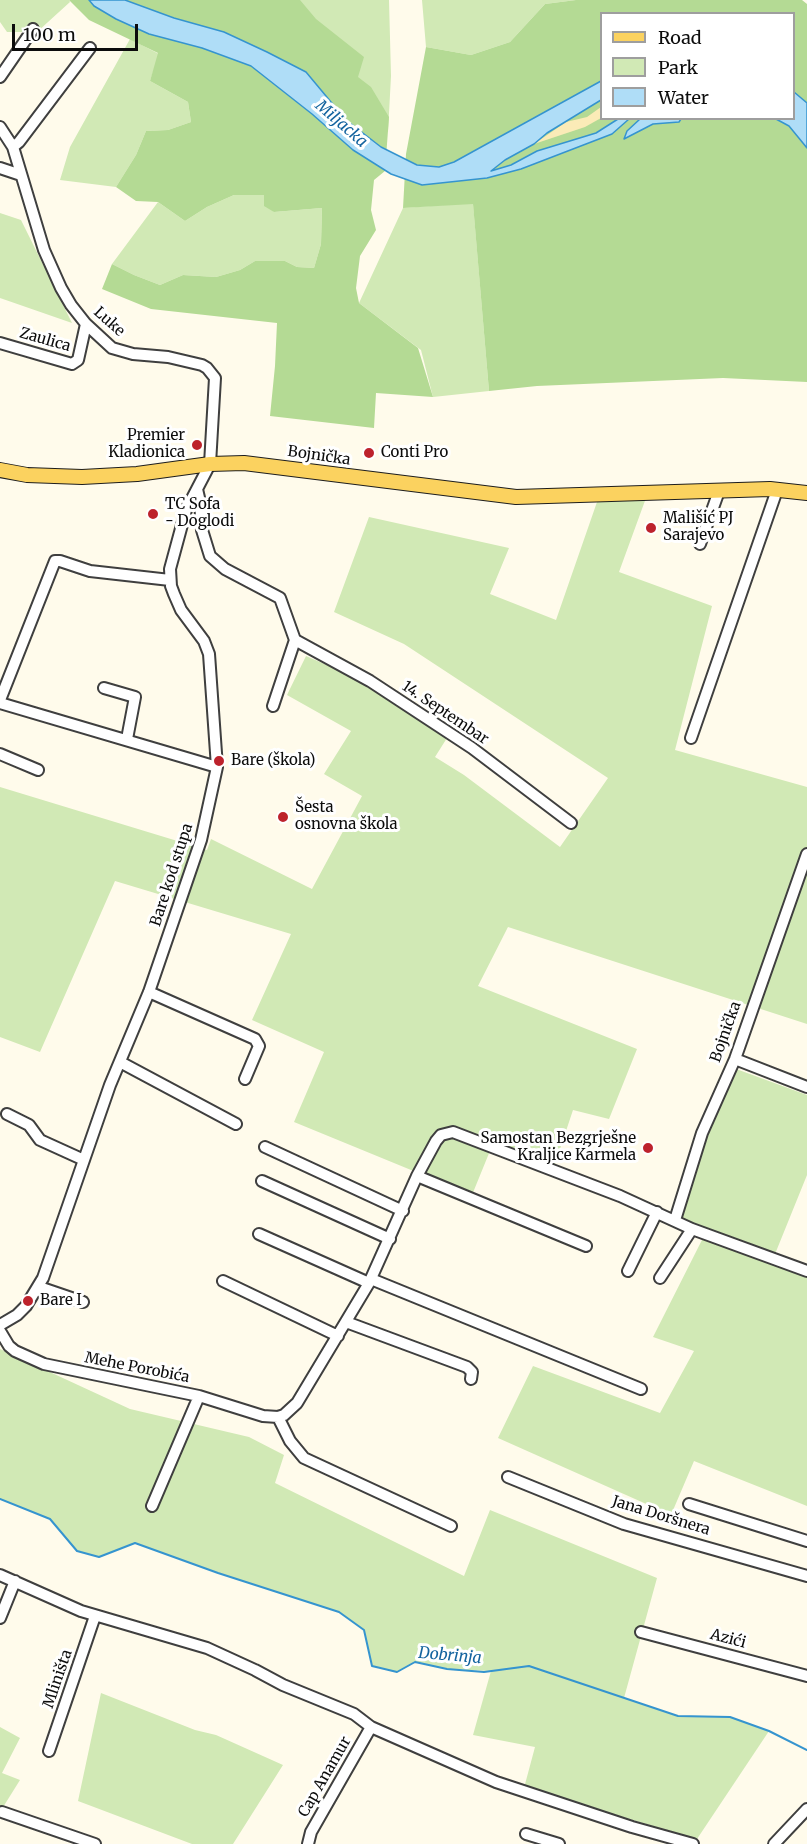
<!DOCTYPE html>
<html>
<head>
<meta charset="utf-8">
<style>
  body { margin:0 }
  #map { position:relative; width:807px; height:1844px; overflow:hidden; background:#fffbeb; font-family:Merriweather,serif }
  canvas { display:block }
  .legend { position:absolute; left:600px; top:12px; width:195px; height:108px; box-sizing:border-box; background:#fff; border:2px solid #9e9e9e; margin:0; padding:8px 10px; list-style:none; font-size:18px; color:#0c0c0c }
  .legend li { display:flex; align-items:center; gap:12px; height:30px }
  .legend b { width:30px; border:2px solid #9e9e9e }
  .scale { position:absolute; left:12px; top:24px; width:126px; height:27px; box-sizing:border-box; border:3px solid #0c0c0c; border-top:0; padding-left:8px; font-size:18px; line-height:21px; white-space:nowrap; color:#0c0c0c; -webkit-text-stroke:4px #fff; paint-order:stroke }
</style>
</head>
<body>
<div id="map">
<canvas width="807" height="1844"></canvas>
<ul class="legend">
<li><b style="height:8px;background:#fbd25f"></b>Road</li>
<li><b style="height:16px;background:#d1e9b5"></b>Park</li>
<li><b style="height:16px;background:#afddf7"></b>Water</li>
</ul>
<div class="scale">100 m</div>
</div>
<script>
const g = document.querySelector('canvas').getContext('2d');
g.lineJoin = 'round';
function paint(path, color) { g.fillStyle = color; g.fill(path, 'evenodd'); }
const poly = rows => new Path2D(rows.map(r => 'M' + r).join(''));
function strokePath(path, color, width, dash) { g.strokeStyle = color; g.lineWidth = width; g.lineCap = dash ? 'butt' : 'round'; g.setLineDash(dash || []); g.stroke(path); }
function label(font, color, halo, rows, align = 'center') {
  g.font = font + ' Merriweather,serif'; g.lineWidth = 6; g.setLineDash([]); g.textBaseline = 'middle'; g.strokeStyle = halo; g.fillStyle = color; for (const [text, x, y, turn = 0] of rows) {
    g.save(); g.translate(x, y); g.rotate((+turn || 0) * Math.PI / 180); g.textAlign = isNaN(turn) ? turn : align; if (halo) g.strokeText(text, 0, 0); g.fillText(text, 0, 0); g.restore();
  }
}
const green = poly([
  [0,0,69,0,70,2,37,32,7,32,0,22],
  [173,0,389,0,391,76,388,132],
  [422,0,576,0,545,4,510,42,471,55,426,47],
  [130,39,159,54,150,81,188,102,191,122,168,130,146,131,136,155,116,187,60,180,70,147],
  [234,195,264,195,274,212,322,208,321,244,314,268,297,267,285,261,255,261,240,270,216,277,183,275,160,285,134,275,112,264,158,202,185,221,207,207],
  [473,203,489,391,433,397,421,350,359,303,403,208],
  [0,213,21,220,72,323,0,298],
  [646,498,619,572,712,606,675,750,807,787,807,1024,508,927,478,986,637,1049,609,1119,573,1110,554,1167,494,1141,472,1195,294,1122,324,1052,252,1020,291,934,115,881,40,1052,0,1037,0,787,207,850,211,839,312,889,362,796,324,774,351,731,287,695,306,656,364,681,447,738,435,757,464,775,560,847,608,778,404,644,334,612,369,517,509,548,490,594,556,620,597,502],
  [728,1066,807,1095,807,1175,773,1259,807,1272,807,1506,694,1461,671,1515,498,1438,533,1366,660,1413,694,1351,653,1337,705,1234,672,1219],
  [0,1349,130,1409,249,1437,284,1455,275,1483,464,1576,490,1510,657,1578,624,1698,678,1716,730,1717,769,1731,697,1839,524,1788,535,1747,473,1735,491,1671,447,1669,415,1662,397,1672,372,1666,364,1630,339,1612,218,1573,135,1543,99,1557,77,1551,50,1519,0,1499],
  [101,1693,195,1730,216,1735,283,1765,233,1844,192,1844,78,1801],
  [0,1727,20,1738,2,1773,20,1780,0,1812]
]);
const forest = poly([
  [69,0,300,0,316,19,364,57,358,77,371,87,389,117,385,171,374,180,371,210,376,230,360,256,356,288,359,303,418,348,433,397,376,393,374,428,270,416,275,366,277,323,151,309,102,289,112,264,134,275,160,285,183,275,216,277,240,270,255,261,285,261,297,267,314,268,321,244,322,208,274,212,264,206,264,195,234,195,207,207,185,221,158,202,136,201,116,187,136,155,146,131,168,130,191,122,188,102,150,81,158,53,89,20],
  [576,0,802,0,807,4,807,382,723,378,537,386,489,391,473,204,403,208,406,154,426,47,471,55,510,42,545,4],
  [602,14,794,14,794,118,602,118]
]);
const sand = poly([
  [601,107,601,118,585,127,534,144,566,122,587,117]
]);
const water = poly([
  [89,0,125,0,174,18,224,32,267,52,306,72,346,120,381,147,417,165,439,167,454,162,601,81,601,100,547,133,534,144,505,160,491,171,511,165,537,151,596,133,618,119,629,119,612,134,521,169,487,178,422,185,391,174,353,150,312,114,251,66,202,48,149,34,116,19,94,6,89,0],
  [794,92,807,103,807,148,789,126,776,119,794,118,794,92],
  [640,119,640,118,681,119,679,122,653,124,624,139,627,131,640,119]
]);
const stream = poly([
  [0,1499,50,1519,77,1551,99,1557,135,1543,218,1573,339,1612,364,1630,372,1666,397,1672,415,1662,447,1669,484,1672,529,1666,678,1716,730,1717,769,1731,807,1750]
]);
const minor = poly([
  [0,77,33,29],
  [0,127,13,147,44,250,61,288,71,305,86,324,112,348,133,354,168,357,202,365,207,368,215,378,210,464,186,510,170,569,171,586,174,594,181,610,204,641,209,654,217,767,201,840,149,992,110,1085,43,1278,26,1306,17,1315,0,1325],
  [13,147,19,142,90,48],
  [0,168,21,175],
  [0,343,72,364,78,360,86,324],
  [197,489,200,502,202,530,210,556,225,569,280,598,295,640,370,681,472,748,571,823],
  [700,544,719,491],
  [104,688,135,697,127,739],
  [0,700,55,561,60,561,90,571,170,580],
  [0,703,217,767],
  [273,706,295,640],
  [691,738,777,490],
  [0,754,38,770],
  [149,992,255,1039,259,1046,245,1079],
  [735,1059,807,1087],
  [120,1062,236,1124],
  [7,1114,29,1125,40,1140,84,1160],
  [265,1147,403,1211],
  [417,1176,586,1246],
  [262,1181,390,1239],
  [675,1220,702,1133,735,1059,807,854],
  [259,1234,369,1283],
  [628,1271,657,1212],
  [660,1278,692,1229],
  [371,1279,641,1389],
  [223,1281,338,1336],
  [39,1287,83,1302],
  [346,1322,467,1367,472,1372,471,1379],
  [0,1331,9,1346,15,1351,44,1364,199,1396,263,1416,278,1417,284,1415,297,1403,369,1283,417,1176,436,1141,441,1135,453,1132,620,1196,692,1229,807,1271],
  [278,1417,290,1441,304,1458,451,1526],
  [508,1477,624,1524,807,1576],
  [689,1504,807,1541],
  [152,1506,199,1396],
  [0,1575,81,1611,207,1648,255,1670,283,1685,354,1714,371,1727,496,1782,632,1827,693,1844],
  [0,1618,15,1581],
  [641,1632,807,1676],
  [49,1751,95,1616],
  [2,1812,95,1844],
  [526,1834,559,1844],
  [308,1844,311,1832,371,1727],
  [774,1844,807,1809]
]);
const major = poly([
  [0,470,27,475,82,477,137,474,210,464,244,463,516,497,770,489,807,493]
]);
const markers = [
  [197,445,6,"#bd222c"],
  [369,453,6,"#bd222c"],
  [153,514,6,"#bd222c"],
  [651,528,6,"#bd222c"],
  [219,761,6,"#bd222c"],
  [283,817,6,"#bd222c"],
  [648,1148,6,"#bd222c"],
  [28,1301,6,"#bd222c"]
];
const streetNames = [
  ["Luke",109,322,42],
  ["Zaulica",45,340,16],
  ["Bojnička",319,456,8],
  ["14. Septembar",445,713,34],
  ["Bare kod stupa",172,875,-72],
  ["Bojnička",726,1032,-70],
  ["Mehe Porobića",137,1368,11],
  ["Jana Doršnera",661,1516,17],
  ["Azići",728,1639,15],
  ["Mliništa",58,1679,-71],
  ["Cap Anamur",325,1777,-60]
];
const poiNames = [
  ["Premier",185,436,"right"],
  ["Kladionica",185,453,"right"],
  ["Conti Pro",381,453],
  ["TC Sofa",165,505],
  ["- Doglodi",165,522],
  ["Mališić PJ",663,519],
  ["Sarajevo",663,536],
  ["Bare (škola)",231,761],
  ["Šesta",295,808],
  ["osnovna škola",295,825],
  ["Samostan Bezgrješne",636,1139,"right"],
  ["Kraljice Karmela",636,1156,"right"],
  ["Bare I",40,1301]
];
const waterNames = [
  ["Miljacka",341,124,41],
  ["Dobrinja",450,1656,5]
];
paint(green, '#d1e9b5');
paint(forest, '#b4da94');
paint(sand, '#fbebb7');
paint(water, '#afddf7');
strokePath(water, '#3594cf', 1.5);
strokePath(stream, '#3594cf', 2);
strokePath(minor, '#3f3f3f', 14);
strokePath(major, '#1d1d1d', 16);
strokePath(minor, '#fff', 10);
strokePath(major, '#fbd25f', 14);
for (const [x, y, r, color] of markers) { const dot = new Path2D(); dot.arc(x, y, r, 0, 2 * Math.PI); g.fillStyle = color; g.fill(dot); strokePath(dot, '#fff', 2); }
label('15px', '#0c0c0c', '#fff', streetNames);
label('15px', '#0c0c0c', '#fff', poiNames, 'left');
label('italic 16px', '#14649f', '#fff', waterNames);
</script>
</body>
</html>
